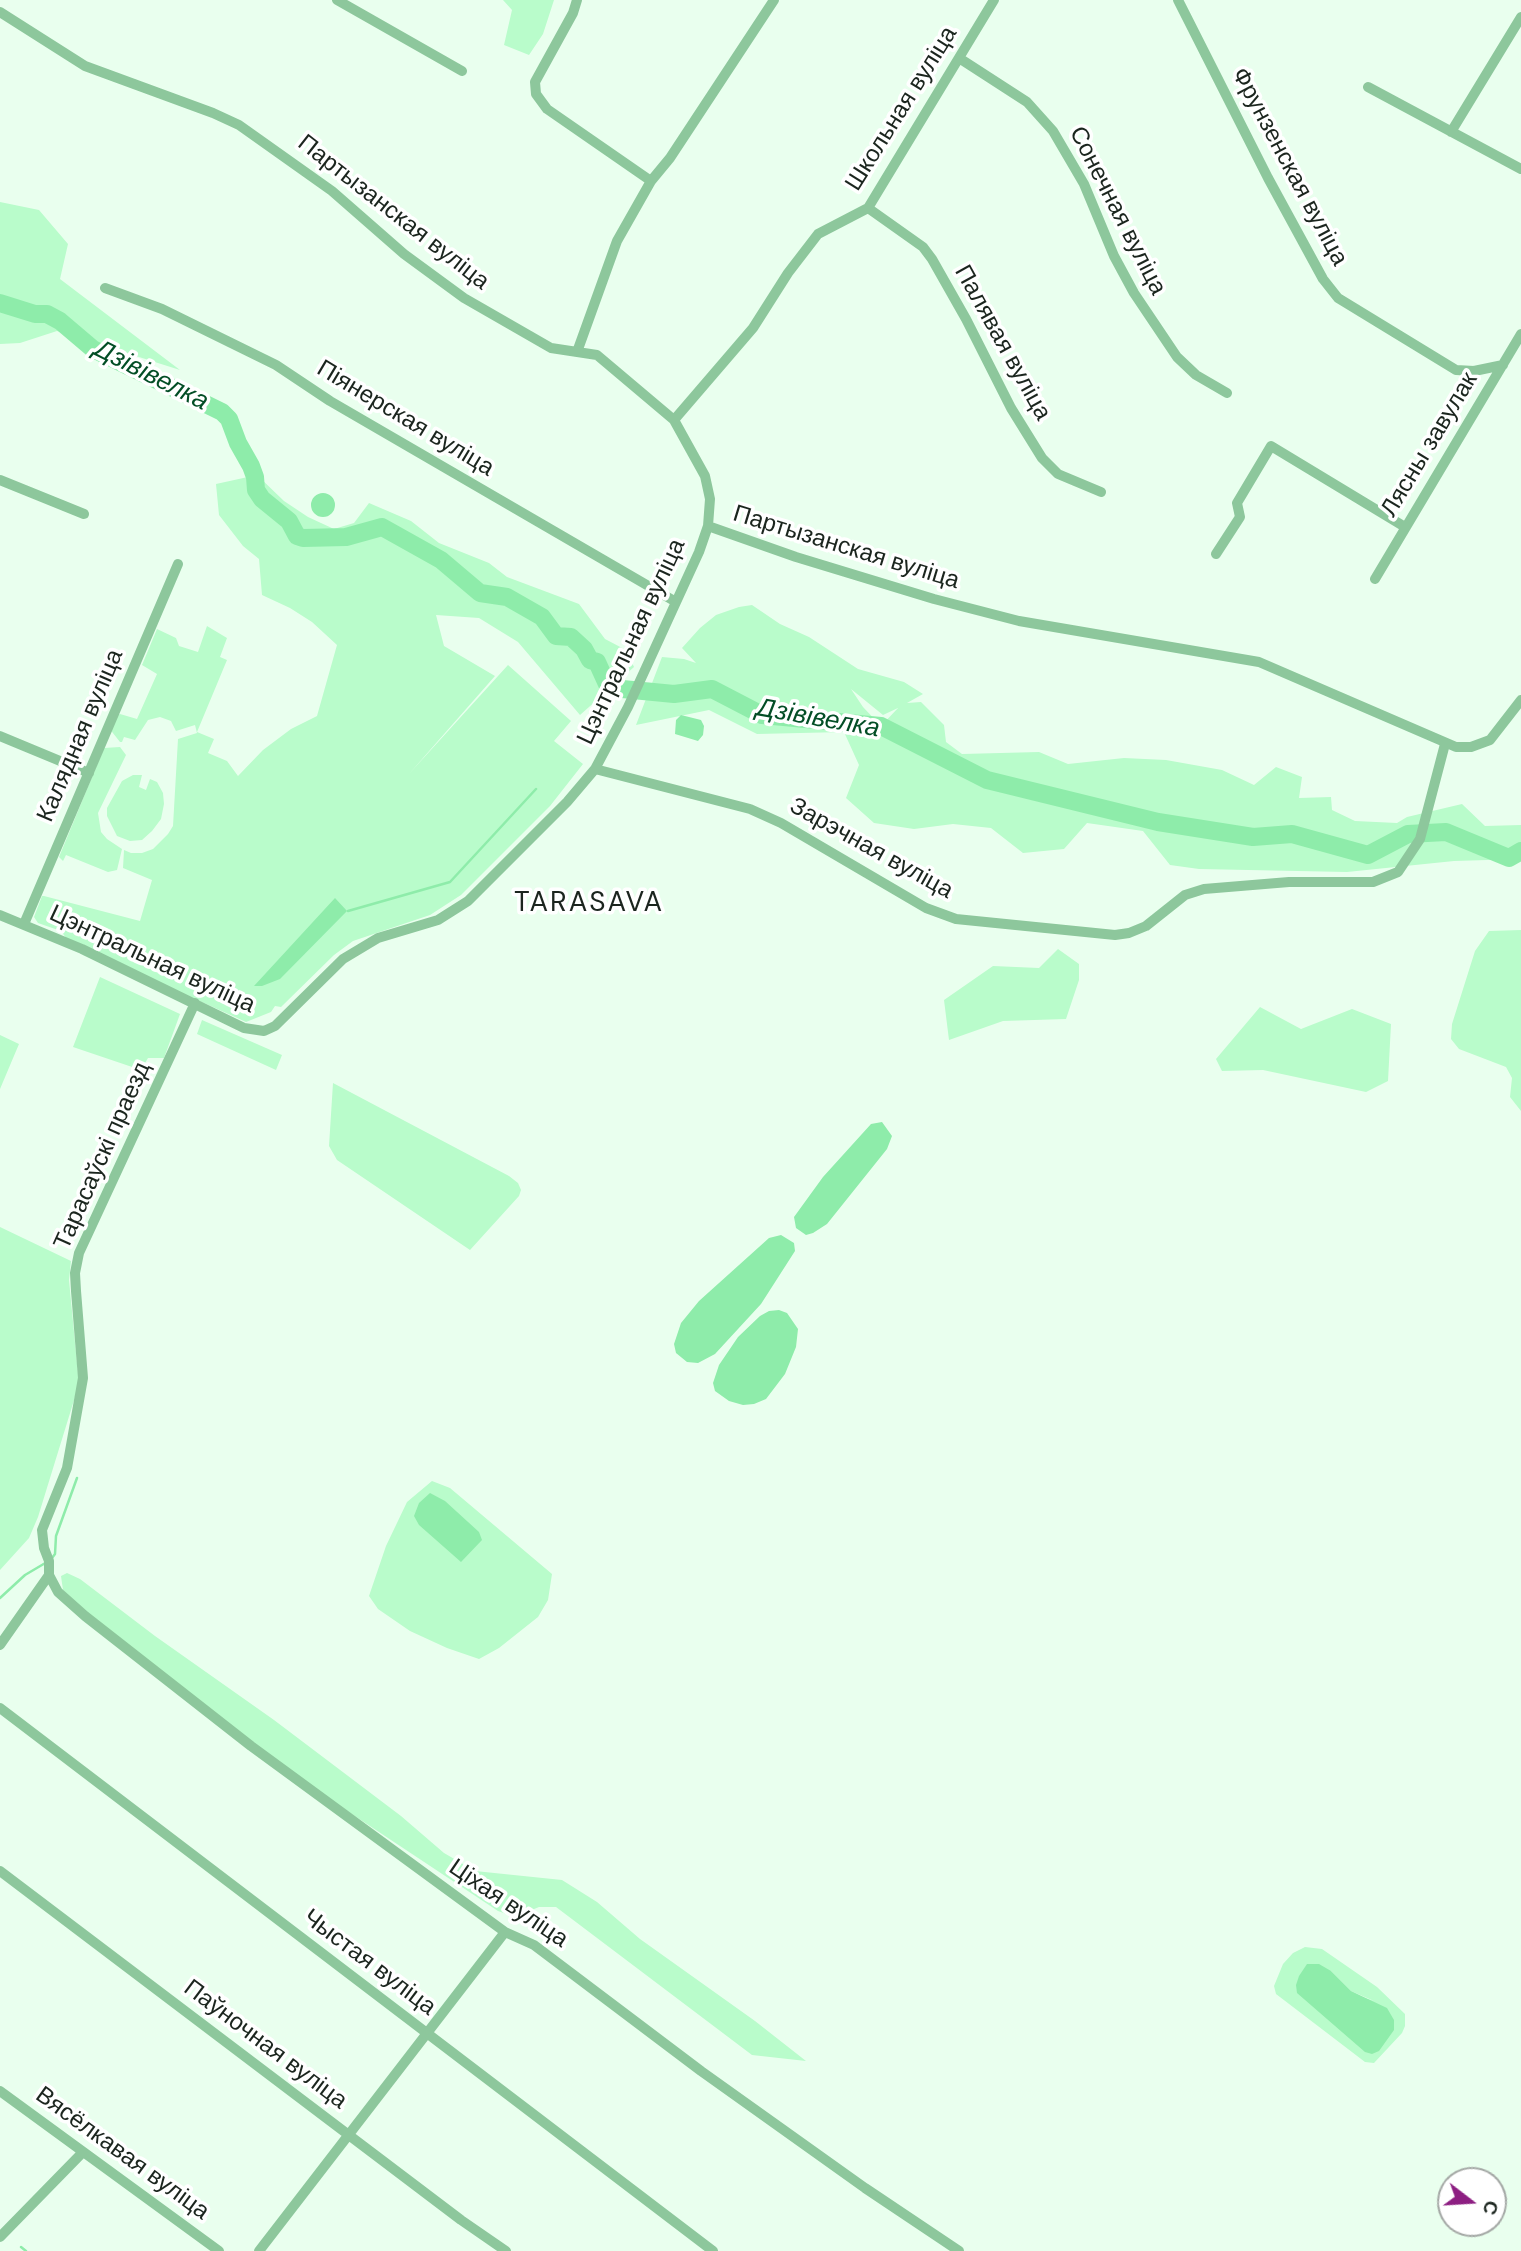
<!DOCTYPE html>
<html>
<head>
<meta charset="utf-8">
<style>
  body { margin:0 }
  #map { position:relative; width:1521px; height:2251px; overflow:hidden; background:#e9ffee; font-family:"DM Sans",sans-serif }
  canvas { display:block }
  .north { position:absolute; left:1437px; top:2167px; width:70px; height:70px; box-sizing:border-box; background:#fff; border:2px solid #a4a8a5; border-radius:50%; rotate:107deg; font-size:19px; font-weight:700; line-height:28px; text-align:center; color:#1b251e }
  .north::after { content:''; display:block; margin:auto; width:24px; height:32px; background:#8d1f82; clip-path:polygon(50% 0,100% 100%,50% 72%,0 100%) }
</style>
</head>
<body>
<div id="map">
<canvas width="1521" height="2251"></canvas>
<div class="north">С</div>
</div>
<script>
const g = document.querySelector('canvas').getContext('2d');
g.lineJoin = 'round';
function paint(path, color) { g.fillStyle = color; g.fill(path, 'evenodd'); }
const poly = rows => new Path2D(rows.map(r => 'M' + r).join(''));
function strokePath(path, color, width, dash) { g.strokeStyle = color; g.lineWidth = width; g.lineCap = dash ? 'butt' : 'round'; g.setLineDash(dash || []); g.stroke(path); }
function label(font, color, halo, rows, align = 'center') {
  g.font = font + ' "DM Sans",sans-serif'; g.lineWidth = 7; g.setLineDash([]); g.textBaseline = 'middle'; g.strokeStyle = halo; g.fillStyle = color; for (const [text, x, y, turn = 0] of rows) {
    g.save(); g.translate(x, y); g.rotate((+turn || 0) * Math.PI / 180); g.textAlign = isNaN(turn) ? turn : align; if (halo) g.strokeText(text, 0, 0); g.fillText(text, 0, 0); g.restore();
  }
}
const green = poly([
  [503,0,554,0,543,34,529,55,504,45,512,10],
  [0,202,39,210,68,244,60,279,180,370,57,331,20,343,0,344],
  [257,475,284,501,308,517,334,529,354,523,369,503,411,521,439,543,489,563,507,577,579,604,605,639,626,650,634,667,580,715,518,642,479,618,436,615,444,646,495,676,409,774,508,665,571,721,554,741,583,764,550,806,461,895,430,915,353,941,334,955,281,1007,275,1006,271,1012,246,1022,69,942,61,931,38,923,34,917,42,896,44,896,140,921,152,880,123,868,124,850,131,853,142,853,153,849,168,834,173,826,178,739,197,733,195,725,176,731,171,721,160,717,148,720,135,740,124,737,122,742,120,742,109,728,114,717,120,714,137,719,157,674,142,665,157,629,176,638,179,646,198,652,207,626,227,638,220,657,227,660,197,732,214,739,208,753,227,761,238,776,263,750,291,729,317,716,337,645,312,622,290,608,262,595,259,559,243,546,219,515,216,484],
  [752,605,780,624,809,637,858,669,904,682,923,694,907,703,921,702,944,725,946,742,962,754,1039,752,1068,764,1124,758,1166,760,1222,770,1254,785,1276,767,1302,777,1299,798,1331,797,1332,810,1355,821,1397,823,1407,817,1462,804,1485,826,1521,825,1521,859,1454,861,1347,872,1199,869,1170,865,1143,831,1087,823,1064,849,1023,853,991,828,953,824,914,829,874,823,846,798,859,765,844,732,757,734,709,710,636,725,662,657,684,659,696,663,682,648,700,628,716,615,739,607],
  [851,689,883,715,898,708,881,726,863,707],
  [120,747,126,755,98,813,101,832,107,839,122,849,117,870,108,872,66,855,63,861,59,857,104,748],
  [133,775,142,775,139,787,146,790,150,779,157,782,163,793,164,804,161,819,152,831,142,840,130,841,117,836,107,816,107,808,122,781],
  [1521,930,1521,1111,1510,1097,1512,1078,1506,1067,1459,1049,1451,1039,1452,1024,1475,951,1489,931],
  [1058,949,1079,964,1079,980,1066,1019,1003,1021,949,1040,944,1000,993,966,1039,968],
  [100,977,180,1014,164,1058,148,1058,141,1070,73,1047],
  [1260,1007,1301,1029,1352,1009,1391,1024,1388,1081,1366,1092,1263,1070,1222,1071,1216,1059],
  [202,1020,282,1055,276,1070,197,1034],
  [0,1035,19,1044,0,1089],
  [333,1083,509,1176,518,1183,521,1190,519,1196,470,1250,337,1160,329,1146],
  [0,1227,71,1261,69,1280,79,1384,38,1517,29,1538,0,1570],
  [432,1481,450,1488,552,1574,548,1600,538,1617,499,1648,479,1659,447,1648,410,1631,378,1609,369,1596,386,1546,407,1502],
  [67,1573,80,1579,155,1636,274,1720,401,1816,444,1853,475,1871,562,1880,597,1902,640,1939,755,2021,806,2061,752,2055,556,1907,539,1907,515,1917,498,1911,299,1779,84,1611,63,1590,61,1576],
  [1305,1947,1322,1949,1377,1987,1405,2014,1405,2026,1402,2033,1374,2063,1365,2062,1276,1994,1274,1986,1283,1964,1293,1953],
  [1331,1971,1351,1991,1374,2001,1299,1976]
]);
const water = poly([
  '311 505a12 12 0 1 1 24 0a12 12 0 1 1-24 0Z',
  [681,715,701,720,704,726,703,735,698,741,675,734,676,720],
  [335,898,347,911,280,979,262,986,254,986],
  [882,1122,892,1136,887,1149,827,1224,813,1233,806,1235,796,1228,794,1217,823,1177,871,1124],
  [781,1235,794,1243,795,1251,761,1304,715,1354,698,1363,687,1362,676,1353,674,1344,681,1323,699,1301,769,1238],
  [779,1310,787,1313,798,1329,796,1347,785,1374,766,1399,754,1404,743,1405,729,1401,715,1391,713,1383,719,1365,738,1337,760,1316,769,1311],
  [430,1493,445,1501,479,1532,482,1540,461,1562,419,1525,414,1516,419,1503],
  [1307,1964,1319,1964,1331,1971,1351,1991,1387,2008,1394,2020,1394,2030,1379,2051,1372,2054,1365,2052,1297,1993,1296,1985,1299,1976]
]);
const stream = poly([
  [348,911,450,882,536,789],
  [52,1558,55,1554,56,1536,77,1478],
  [0,1598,25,1575,47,1562],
  [21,2247,26,2251]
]);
const river = poly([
  [0,303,35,314,47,314,60,321,93,349,222,412,229,419,238,443,251,466,255,477,256,490,262,499,289,521,297,536,303,538,346,537,382,527,441,560,480,593,507,597,542,617,556,636,571,637,584,649,590,660,597,662,607,684,612,688,674,694,712,689,762,715,881,726,987,780,1158,822,1253,837,1292,834,1368,855,1408,834,1446,832,1509,858,1521,851]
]);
const minor = poly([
  [337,0,462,71],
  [577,0,573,13,535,82,536,94,547,109,651,181],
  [1178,0,1268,178,1323,279,1338,298,1456,370,1474,371,1503,365],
  [0,12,85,66,213,113,239,125,332,191,404,254,464,298,551,348,597,355,674,420,705,476,710,499,708,526,699,552,628,707,595,769,567,802,468,901,438,920,378,938,343,959,275,1026,264,1031,244,1028,82,949,0,915],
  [959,58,1027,102,1053,131,1084,184,1114,256,1134,293,1177,357,1196,375,1227,393],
  [1368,87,1521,169],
  [1451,132,1521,17],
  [868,208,923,247,932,259,966,319,1011,408,1042,458,1058,474,1101,492],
  [105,288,162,309,276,365,330,401,676,602],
  [577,352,617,241,651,181,670,158,774,0],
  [674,420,753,328,788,273,818,234,868,208,994,0],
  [0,480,84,514],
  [708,526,796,557,934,599,1019,621,1259,662,1456,747,1471,747,1490,740,1521,700],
  [1216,554,1240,517,1237,503,1271,446,1405,527],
  [1375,579,1521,334],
  [0,736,89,773],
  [595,769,750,809,781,823,926,908,956,919,1115,935,1129,933,1146,926,1185,895,1204,889,1289,882,1373,882,1398,872,1420,839,1445,744],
  [24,924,178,564],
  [49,1575,58,1592,85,1616,251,1746,505,1932,534,1945,701,2071,865,2188,959,2251],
  [49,1575,49,1561,44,1548,42,1530,67,1468,83,1378,76,1291,75,1273,79,1253,195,1003],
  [0,1645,49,1575],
  [0,1708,713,2251],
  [0,1871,461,2220,506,2251],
  [0,2091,219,2251],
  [0,2237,83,2152],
  [259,2251,505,1932]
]);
const streetNames = [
  ["Школьная вуліца",902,109,-58],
  ["Фрунзенская вуліца",1289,167,62],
  ["Сонечная вуліца",1117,211,63],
  ["Партызанская вуліца",393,213,38],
  ["Палявая вуліца",1002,343,61],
  ["Піянерская вуліца",405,419,31],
  ["Лясны завулак",1430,445,-59],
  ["Партызанская вуліца",846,548,17],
  ["Цэнтральная вуліца",632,642,-65],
  ["Калядная вуліца",81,736,-67],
  ["Зарэчная вуліца",871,849,29],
  ["Цэнтральная вуліца",152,960,25],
  ["Тарасаўскі праезд",103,1156,-66],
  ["Ціхая вуліца",508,1904,34],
  ["Чыстая вуліца",369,1963,37],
  ["Паўночная вуліца",265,2045,37],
  ["Вясёлкавая вуліца",122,2154,36]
];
const waterNames = [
  ["Дзівівелка",151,376,27],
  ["Дзівівелка",818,719,10]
];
const quarterNames = [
  ["TARASAVA",589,904]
];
paint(green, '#b9fccb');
paint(water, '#8eecaa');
strokePath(stream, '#8eecaa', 2.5);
strokePath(river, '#8eecaa', 18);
strokePath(minor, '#8dc79c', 10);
label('24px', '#1b251e', '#fff', streetNames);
label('italic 26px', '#034e26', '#fff', waterNames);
g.letterSpacing = '2px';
label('28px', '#1b251e', '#fff', quarterNames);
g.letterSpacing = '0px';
</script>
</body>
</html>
